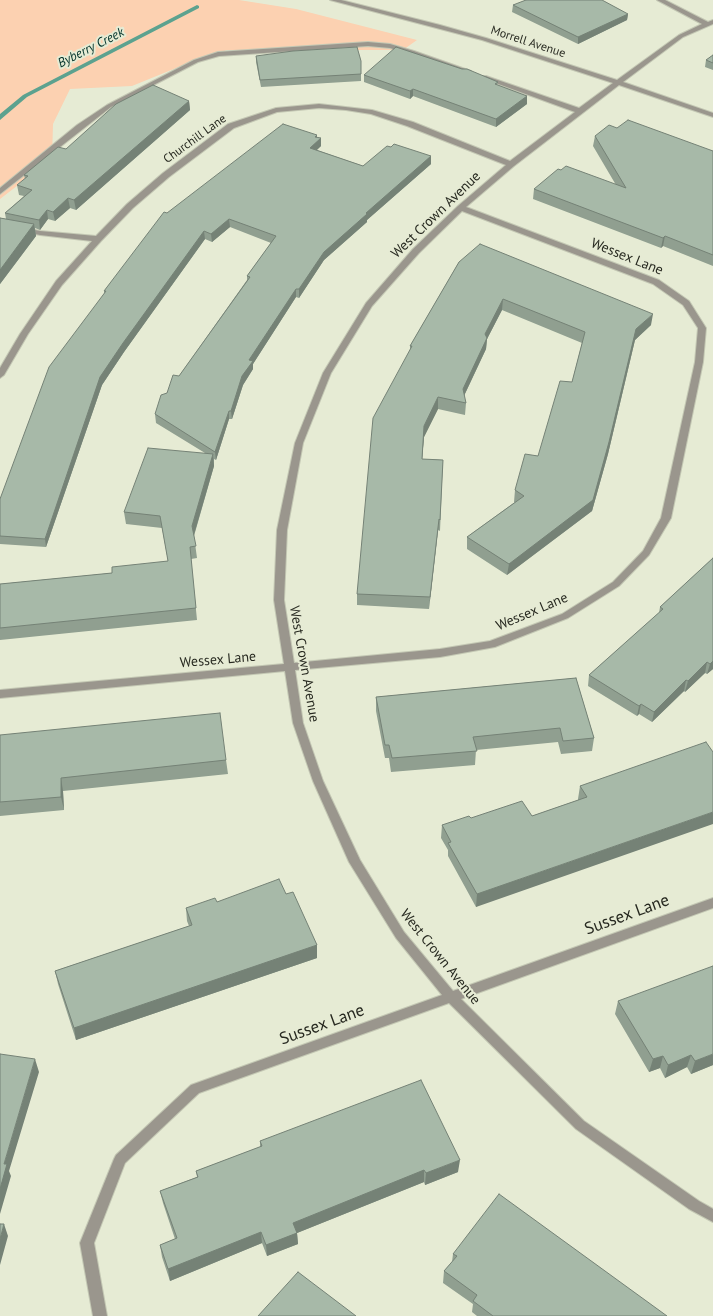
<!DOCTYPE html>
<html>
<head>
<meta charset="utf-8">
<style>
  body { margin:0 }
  canvas { display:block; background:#e6ebd4 }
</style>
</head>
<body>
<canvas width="713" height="1316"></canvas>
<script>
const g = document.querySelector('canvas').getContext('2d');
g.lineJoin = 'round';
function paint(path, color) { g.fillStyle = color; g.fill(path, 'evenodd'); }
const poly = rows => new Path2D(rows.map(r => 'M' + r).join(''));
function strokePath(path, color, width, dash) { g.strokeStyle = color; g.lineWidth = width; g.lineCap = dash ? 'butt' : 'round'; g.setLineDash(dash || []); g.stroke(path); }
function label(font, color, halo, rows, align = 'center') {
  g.font = font + ' "PT Sans",sans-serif'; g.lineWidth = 4; g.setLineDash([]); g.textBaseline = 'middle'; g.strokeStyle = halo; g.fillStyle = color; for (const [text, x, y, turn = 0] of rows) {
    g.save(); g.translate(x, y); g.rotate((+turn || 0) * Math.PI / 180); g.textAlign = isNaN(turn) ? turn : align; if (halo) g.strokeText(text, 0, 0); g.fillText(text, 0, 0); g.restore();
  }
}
const green = poly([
  [0,0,239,0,296,9,417,40,403,50,227,50,186,64,132,86,70,89,53,124,52,159,0,199]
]);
const stream = poly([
  [197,5,199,6,199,8,27,97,0,120,0,114,23,95,197,5]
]);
const minor = poly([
  [330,0,341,0,440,25,486,38,617,80,679,35,702,24,657,0,665,0,708,22,713,20,713,24,683,37,623,82,713,113,713,117,619,85,514,166,466,207,659,280,689,301,706,328,703,362,671,518,649,555,619,586,568,618,495,647,440,657,295,670,303,723,323,781,360,860,404,932,453,991,713,898,713,908,461,999,584,1121,699,1201,713,1209,713,1222,689,1209,576,1129,449,1003,199,1093,125,1163,94,1243,107,1316,93,1316,80,1243,114,1159,116,1155,191,1085,442,995,396,938,349,862,313,781,293,723,285,671,0,698,0,690,284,664,274,600,277,530,295,443,323,373,366,303,413,249,458,206,506,165,407,126,371,114,346,110,319,108,277,112,234,128,169,177,133,208,101,241,62,285,28,334,4,375,0,378,0,368,20,334,56,281,92,241,40,235,0,227,0,223,40,231,96,236,127,204,163,173,228,124,276,108,319,104,372,110,413,122,510,161,575,112,482,78,482,76,486,76,579,108,613,83,482,40,330,0],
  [462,211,653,284,683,305,698,328,695,362,661,518,643,551,613,582,562,614,490,641,440,649,294,663,284,600,287,530,303,443,331,373,372,306,419,253,462,211],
  [368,42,390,44,414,51,471,71,466,72,390,48,368,46,219,56,198,62,111,107,0,194,0,188,77,125,107,105,194,60,218,52,368,42]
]);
const wall = poly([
  [513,5,628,14,627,20,578,44,512,12],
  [713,55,713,70,705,67,706,60],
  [256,56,361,61,361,81,261,87,256,62],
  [364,75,498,82,497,85,527,96,527,104,496,127,413,96,410,99,364,82],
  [189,101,190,110,76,210,70,208,55,221,48,219,40,230,35,228,36,236,0,284,0,218,6,219,5,213,24,196,19,195,17,185,25,179,24,175,66,149],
  [617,128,713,151,713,266,663,246,661,248,533,199,534,189,616,185,593,146,595,136],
  [317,138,321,138,321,146,317,150,363,166,391,147,431,156,431,164,367,220,367,222,324,260,299,298,296,297,253,364,253,369,243,385,232,419,229,419,216,460,214,459,214,466,194,536,197,558,191,559,197,620,0,640,0,584,112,573,168,561,162,528,126,524,124,512,205,453,156,423,155,414,167,393,247,280,247,276,271,243,230,227,212,242,205,239,124,352,102,385,46,547,0,544,0,499,104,294,104,291,167,213],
  [459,262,651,325,635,340,608,454,592,511,507,575,467,549,467,537,515,502,514,502,515,490,538,456,572,382,582,343,502,310,487,339,486,349,464,396,466,403,465,415,438,409,424,437,422,459,443,460,440,531,438,530,429,609,357,605,357,594,410,350,410,346],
  [713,558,713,669,707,674,705,673,685,692,684,691,652,722,639,714,637,716,588,686,589,675,659,613,660,607],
  [576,678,594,738,592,751,561,754,558,742,476,750,475,765,391,772,389,758,385,758,376,711,376,697],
  [0,735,226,760,228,774,63,791,64,810,0,816],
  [713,752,476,907,448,856,448,850,441,838,442,825,471,818,532,816,578,800,578,799,580,786],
  [286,894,317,945,317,958,76,1040,58,984,55,971,189,926,187,921,186,908,217,902],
  [618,1001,713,1065,691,1074,687,1067,665,1078,660,1068,649,1072,615,1014],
  [260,1141,458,1172,425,1185,424,1182,297,1233,298,1244,267,1256,262,1243,170,1281,162,1257,160,1245,175,1239,163,1203,160,1191,197,1177,196,1171,260,1147],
  [453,1254,667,1316,477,1316,472,1312,473,1304,443,1283,444,1271,452,1262]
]);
const shadedWall = poly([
  [628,14,627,20,578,44,578,37],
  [413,89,413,96,410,99,410,91],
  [527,96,527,104,496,127,496,119],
  [189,101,190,110,76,210,74,200],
  [317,135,317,141,321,138,321,146,310,156,310,148,315,137],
  [431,156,431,164,367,220,367,222,324,260,299,298,299,289,324,252,366,213],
  [68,198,70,208,55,221,53,212],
  [47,210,48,219,40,230,39,220],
  [229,219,230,227,212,242,211,234],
  [34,224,36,236,0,284,0,270],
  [204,231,205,239,124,352,102,385,46,547,45,539,100,377,123,343],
  [665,236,663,246,661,248,663,238],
  [296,289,296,297,253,364,253,369,243,385,232,419,231,411,242,376,249,360],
  [503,299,502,310,487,339,486,349,462,400,463,389,485,334],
  [653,314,651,325,635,340,608,454,592,511,507,575,509,564,636,329],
  [438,397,438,409,424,437,421,470,424,426],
  [229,411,229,419,216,460,215,452],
  [213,454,214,466,193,538,192,526],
  [439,519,438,530,429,609,430,597],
  [713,661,713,669,707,674,710,664],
  [707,662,705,673,685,692,688,681],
  [686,680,684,691,652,722,654,712],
  [641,704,639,714,637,716,639,706],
  [61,778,63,791,64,810,61,797],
  [713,812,713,824,476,907,477,894],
  [317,945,317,958,76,1040,74,1028],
  [713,1054,713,1065,691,1074,695,1061],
  [691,1055,687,1067,665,1078,668,1065],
  [663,1056,660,1068,649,1072,653,1059],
  [35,1059,39,1072,9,1171,11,1176,0,1214,0,1189,4,1164],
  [460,1160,458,1172,425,1185,426,1173],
  [424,1170,424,1182,297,1233,298,1244,267,1256,266,1245,293,1223],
  [4,1224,8,1236,0,1265,0,1239],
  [261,1232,262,1243,170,1281,168,1269]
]);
const building = poly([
  [526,0,602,0,628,14,578,37,513,5,526,0],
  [357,47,361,61,361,74,260,80,256,56,293,51,357,47],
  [396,47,462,69,467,69,498,82,495,84,527,96,496,119,413,89,410,91,364,75,396,47],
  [713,55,713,63,706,60,713,55],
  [153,85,189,101,74,200,68,198,53,212,47,210,39,220,5,213,32,190,17,185,28,176,24,175,58,147,66,149,116,104,153,85],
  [628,120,713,151,713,255,665,236,663,238,534,189,558,169,561,170,566,166,626,188,595,136,609,125,617,128,628,120],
  [283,124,317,135,315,137,321,138,310,148,363,166,387,146,391,147,394,144,431,156,366,213,367,214,324,252,299,289,296,289,249,360,253,361,242,376,231,411,229,411,215,452,155,414,161,395,167,393,173,375,179,376,250,277,247,276,276,236,229,219,211,234,204,231,123,343,100,377,45,539,0,536,0,499,49,367,106,291,104,291,164,212,167,213,283,124],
  [0,218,34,224,0,270,0,218],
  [480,244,653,314,636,329,609,442,593,500,509,564,467,537,524,496,515,490,525,454,538,456,560,381,572,382,585,332,503,299,485,334,487,338,463,389,466,403,438,397,424,426,422,459,443,460,440,520,439,519,430,597,357,594,373,418,412,346,410,346,459,262,480,244],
  [148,448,213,454,192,526,196,546,190,547,196,608,0,628,0,584,112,573,112,567,168,561,160,516,124,512,148,448],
  [713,558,713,661,710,664,707,662,688,681,686,680,654,712,641,704,639,706,589,675,663,609,660,607,713,558],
  [576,678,594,738,563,741,560,728,473,737,477,751,392,758,389,745,385,745,376,697,576,678],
  [220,713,226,760,61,778,61,797,0,802,0,735,220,713],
  [706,742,713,752,713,812,477,894,448,843,451,842,442,825,469,816,471,818,522,801,532,816,587,797,580,786,706,742],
  [279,879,286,894,293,892,317,945,74,1028,55,971,192,925,186,908,215,898,217,902,279,879],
  [713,966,713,1054,695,1061,691,1055,668,1065,663,1056,653,1059,618,1001,713,966],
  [0,1054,35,1059,4,1164,7,1164,0,1189,0,1054],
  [421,1080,460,1160,426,1173,424,1170,293,1223,297,1233,266,1245,261,1232,168,1269,160,1245,177,1238,160,1191,198,1177,196,1171,262,1146,260,1141,421,1080],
  [499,1194,667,1316,493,1316,473,1301,477,1295,444,1271,457,1256,453,1254,499,1194],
  [0,1224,4,1224,0,1239,0,1224],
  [298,1272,356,1316,258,1316,298,1272]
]);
const farStreetnames = [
  ["Morrell Avenue",528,42,18],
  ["Churchill Lane",195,139,-36]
];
const farWaternames = [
  ["Byberry Creek",91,48,-27]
];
const streetNames = [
  ["West Crown Avenue",436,215,-44],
  ["Wessex Lane",627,257,22],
  ["Wessex Lane",532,612,-23],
  ["Wessex Lane",218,660,-5],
  ["West Crown Avenue",304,664,80],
  ["West Crown Avenue",440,957,51]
];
const nearStreetnames = [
  ["Sussex Lane",627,915,-20],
  ["Sussex Lane",322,1025,-20]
];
paint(green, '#fcd1b1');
paint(stream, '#5ca28f');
strokePath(minor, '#c4c8b4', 2);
paint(minor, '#9a968d');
paint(wall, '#909f90');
paint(shadedWall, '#758276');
paint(building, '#a7b9a8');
strokePath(building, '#758276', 1);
label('12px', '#272920', '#e6ebd4', farStreetnames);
label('italic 13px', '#02322a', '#e6ebd4', farWaternames);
label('14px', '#272920', '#e6ebd4', streetNames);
label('17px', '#272920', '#e6ebd4', nearStreetnames);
</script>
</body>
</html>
